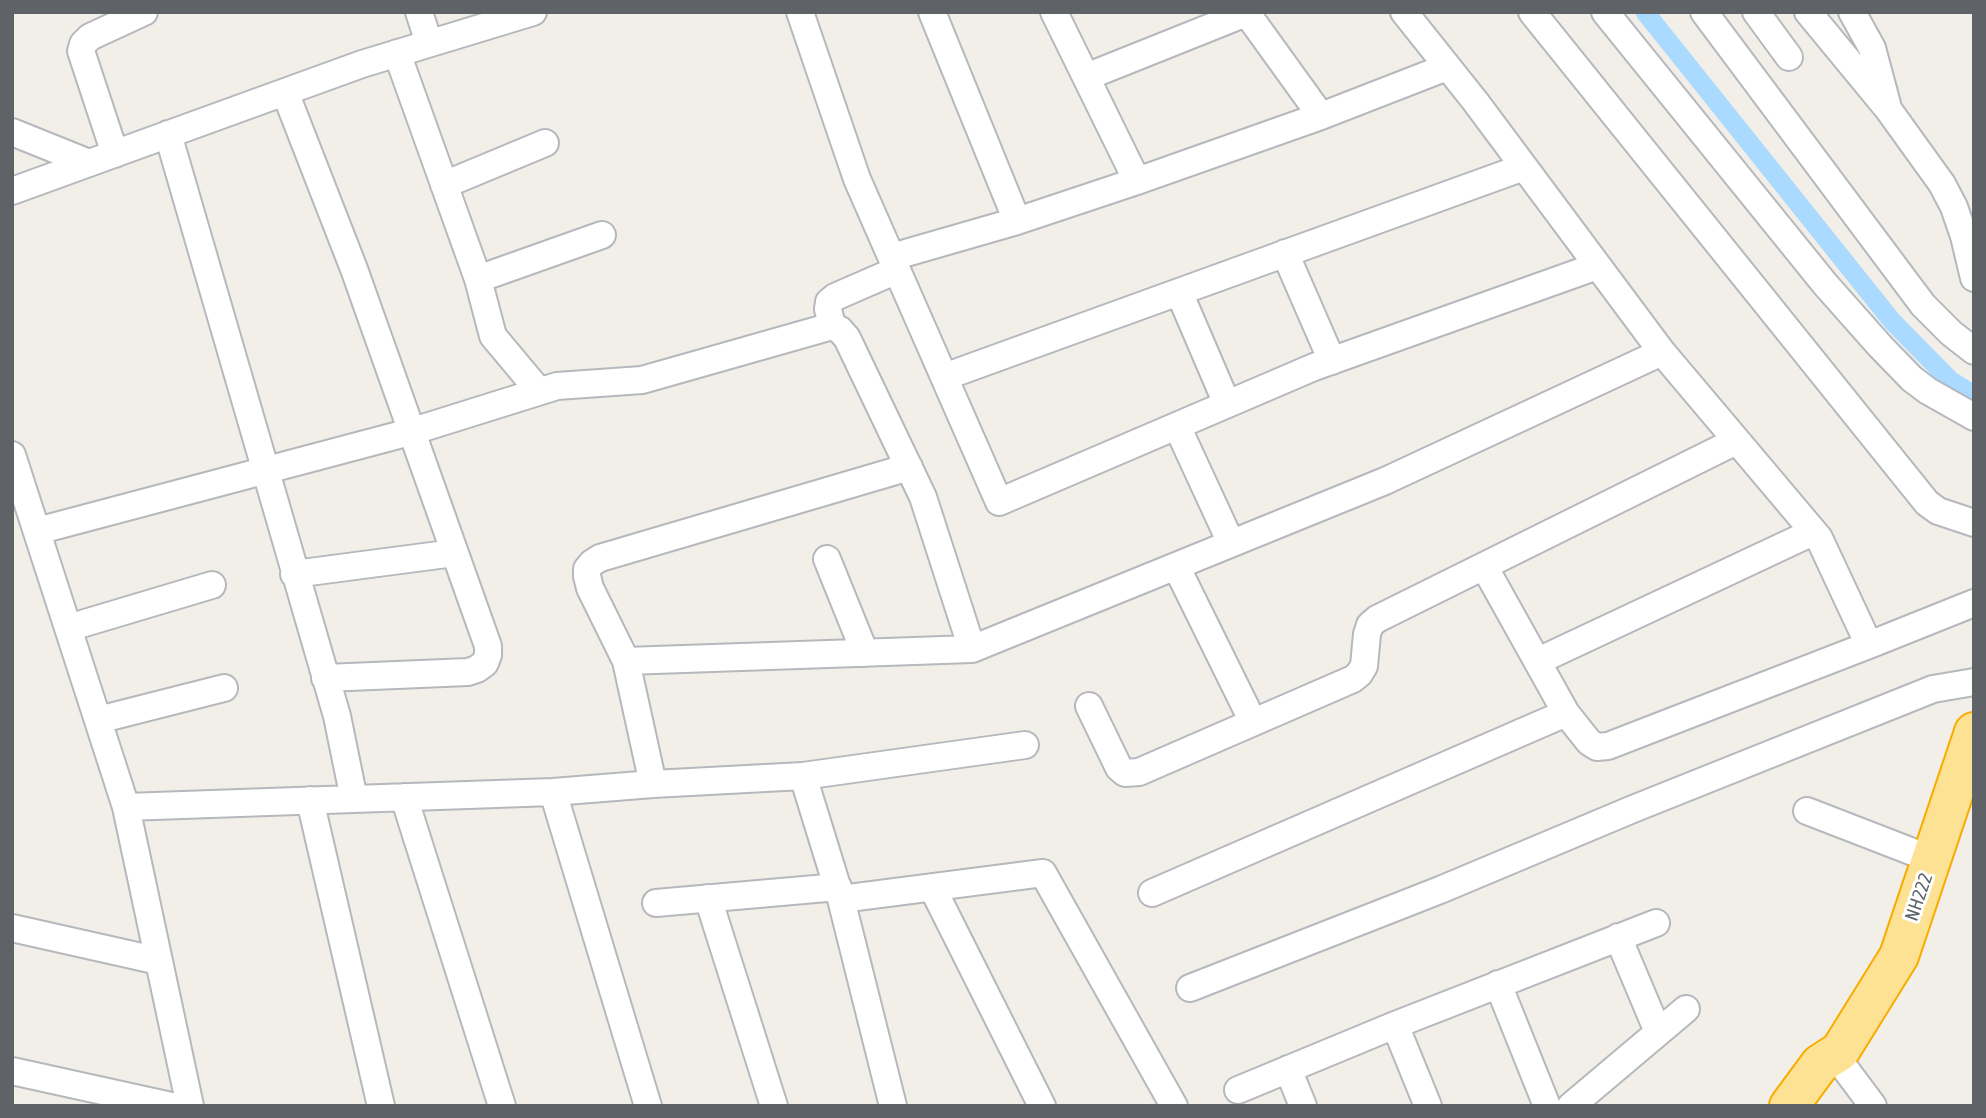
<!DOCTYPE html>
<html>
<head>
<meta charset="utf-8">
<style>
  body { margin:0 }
  #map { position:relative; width:1986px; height:1118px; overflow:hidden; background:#f1efe8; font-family:"Asap Condensed",sans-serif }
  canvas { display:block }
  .frame { position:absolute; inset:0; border:14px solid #5f6368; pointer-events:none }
</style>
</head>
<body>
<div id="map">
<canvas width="1986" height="1118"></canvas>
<div class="frame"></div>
</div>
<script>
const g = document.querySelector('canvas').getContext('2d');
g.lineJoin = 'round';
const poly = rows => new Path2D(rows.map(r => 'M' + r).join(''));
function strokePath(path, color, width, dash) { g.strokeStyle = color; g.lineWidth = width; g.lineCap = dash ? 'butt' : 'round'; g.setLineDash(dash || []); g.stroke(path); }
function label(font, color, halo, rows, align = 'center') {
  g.font = font + ' "Asap Condensed",sans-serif'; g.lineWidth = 6; g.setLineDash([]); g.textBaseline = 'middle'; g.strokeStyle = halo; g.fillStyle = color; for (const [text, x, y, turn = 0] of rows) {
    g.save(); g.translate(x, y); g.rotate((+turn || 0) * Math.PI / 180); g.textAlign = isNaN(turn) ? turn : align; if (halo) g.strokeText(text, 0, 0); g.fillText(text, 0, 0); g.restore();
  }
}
const canal = poly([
  [1645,12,1892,321,1950,380,1974,395]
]);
const minor = poly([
  [419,12,429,43],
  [800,12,857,179,999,502,1314,367,1597,266],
  [932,12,1017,221],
  [1054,12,1137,181],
  [1246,12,1321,116],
  [1404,12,1475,101,1662,352],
  [1532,12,1927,503,1938,511,1974,523],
  [1605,12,1825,284,1880,346,1912,379,1928,391,1974,417],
  [1704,12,1923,305,1951,333,1974,351],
  [1756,12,1789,57],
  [1808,12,1888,109,1942,184,1954,207,1964,236,1974,278],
  [1852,12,1872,48,1887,104],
  [397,53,478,279,493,336,539,391],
  [1086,77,1246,13],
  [285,92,354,269,488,646,488,655,485,663,477,669,468,672,325,678],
  [12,132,89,163],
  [168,134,337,716,354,799],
  [115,154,81,51,83,44,90,37,144,12],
  [444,185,545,143],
  [12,191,362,64,533,12],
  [1285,253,1332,361],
  [892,257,1017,221,1137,181,1321,116,1447,67],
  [478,279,602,235],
  [1179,292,1227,404],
  [832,326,828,309,829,302,835,297,897,270],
  [944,377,1524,167],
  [1177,426,1231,543],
  [12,455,126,807,190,1106],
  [37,531,410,432,557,386,642,380,832,326,840,330,847,338,923,497,972,649],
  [827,559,865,653],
  [1176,566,1253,722],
  [1484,566,1566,713,1589,742,1597,747,1608,746,1869,645],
  [294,574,454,553],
  [68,628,212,585],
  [626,661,590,588,587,576,587,569,592,563,600,558,909,467],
  [1538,661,1813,532],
  [1089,706,1119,768,1125,773,1139,772,1353,679,1359,674,1364,666,1367,634,1370,625,1377,619,1736,441],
  [98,720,224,688],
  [803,776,1025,745],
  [653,784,626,661,972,649,1385,481,1662,352,1819,538,1869,645,1974,603],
  [553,792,648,1106],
  [404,797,502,1106],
  [310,800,381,1106],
  [126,807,553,792,653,784,803,776,841,899,893,1106],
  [1807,811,1931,859],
  [932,887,1042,1106],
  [1152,893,1566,713],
  [708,898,774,1106],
  [841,899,1043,873,1174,1106],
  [656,903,838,887],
  [12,928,159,961],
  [1618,937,1658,1032],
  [1498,984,1547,1106],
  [1190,988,1440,890,1633,809,1933,689,1974,682],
  [1395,1025,1428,1106],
  [1841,1063,1873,1106],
  [1288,1069,1303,1106],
  [12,1071,171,1106],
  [1238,1090,1395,1025,1656,923],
  [1571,1106,1686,1009]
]);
const highway = poly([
  [1789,1106,1820,1064,1840,1051,1899,956,1974,732]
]);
const streetNames = [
  ["NH222",1919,897,-71]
];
strokePath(canal, '#aadaff', 19);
strokePath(minor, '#b5b8bc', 30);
strokePath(highway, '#f9ab00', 42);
strokePath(minor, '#fff', 26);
strokePath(highway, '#fde293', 38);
label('19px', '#5f6368', '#fff', streetNames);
</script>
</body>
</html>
